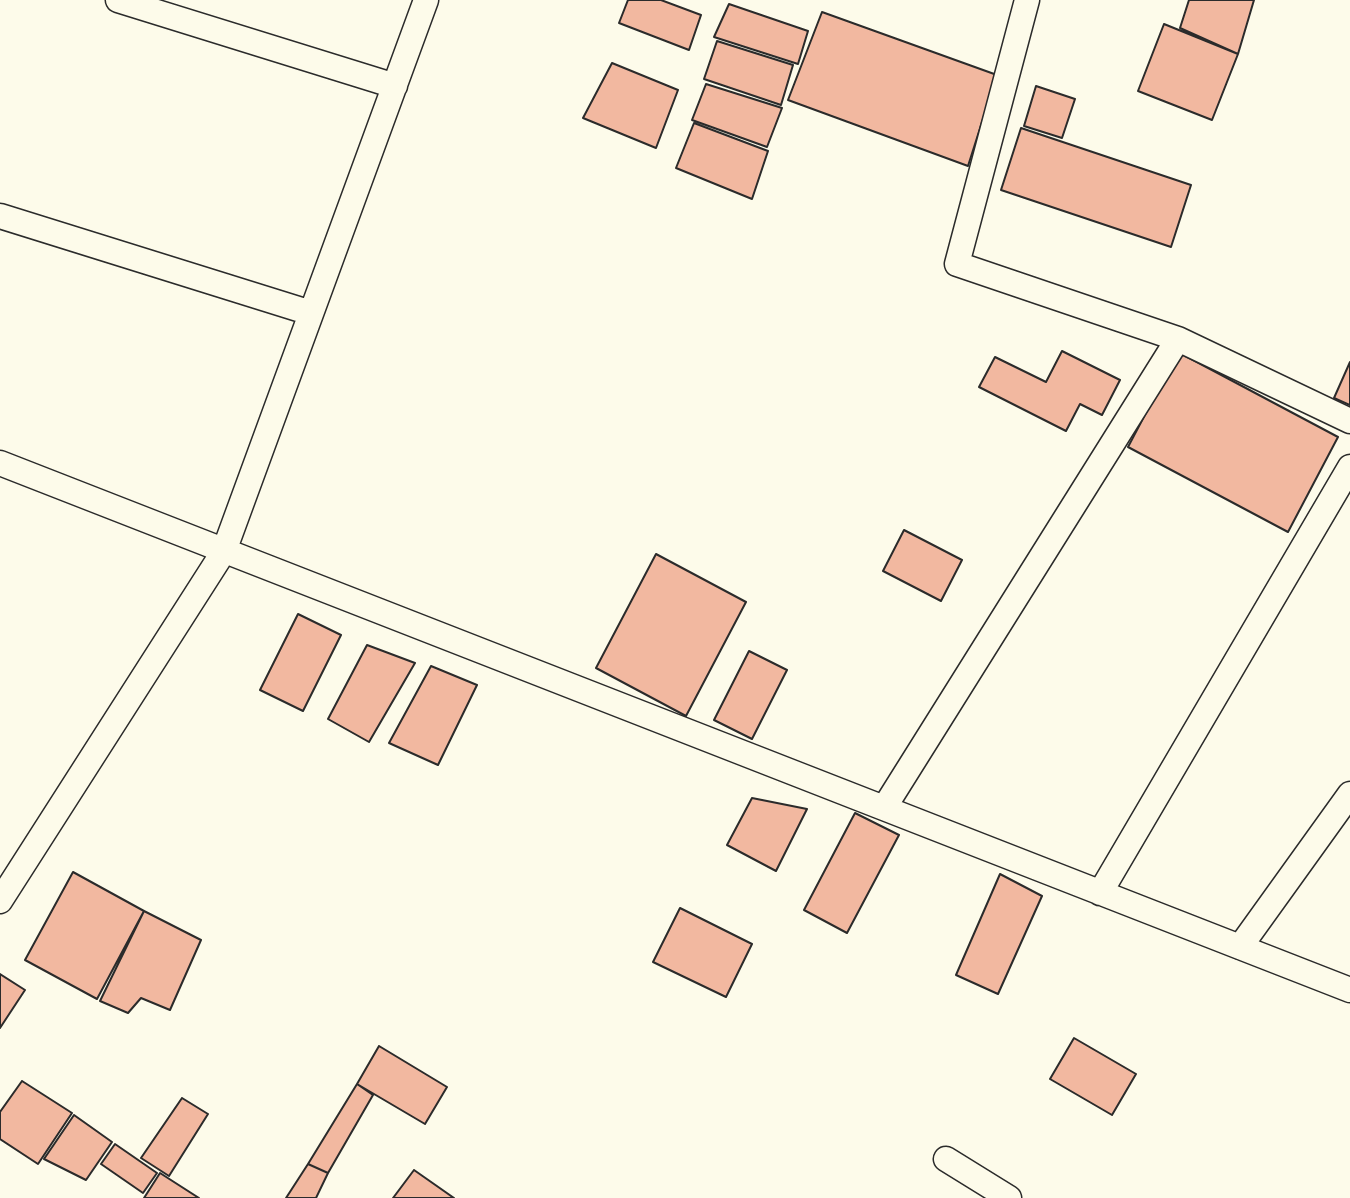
<!DOCTYPE html>
<html>
<head>
<meta charset="utf-8">
<style>
  body { margin:0 }
  canvas { display:block; background:#fdfbea }
</style>
</head>
<body>
<canvas width="1350" height="1198"></canvas>
<script>
const g = document.querySelector('canvas').getContext('2d');
g.lineJoin = 'round';
function paint(path, color) { g.fillStyle = color; g.fill(path, 'evenodd'); }
const poly = rows => new Path2D(rows.map(r => 'M' + r).join(''));
function strokePath(path, color, width, dash) { g.strokeStyle = color; g.lineWidth = width; g.lineCap = dash ? 'butt' : 'round'; g.setLineDash(dash || []); g.stroke(path); }
const building = poly([
  [628,0,661,0,701,15,689,50,619,23,628,0],
  [1189,0,1254,0,1238,54,1180,28,1189,0],
  [729,4,808,31,798,64,714,37,729,4],
  [822,12,997,75,968,166,788,100,822,12],
  [1164,24,1238,54,1212,120,1138,91,1164,24],
  [717,41,793,65,781,105,704,79,717,41],
  [612,63,678,90,656,148,583,118,612,63],
  [706,84,782,108,767,147,692,120,706,84],
  [1036,86,1075,99,1062,138,1024,126,1036,86],
  [694,123,768,151,752,199,676,168,694,123],
  [1021,128,1191,185,1171,247,1001,190,1021,128],
  [1062,351,1120,380,1102,415,1080,404,1066,431,979,387,995,357,1046,382,1062,351],
  [1178,352,1338,437,1288,532,1128,447,1178,352],
  [1350,362,1350,405,1334,398,1350,362],
  [904,530,962,560,941,601,883,571,904,530],
  [656,554,746,602,686,716,596,668,656,554],
  [298,614,341,635,303,711,260,690,298,614],
  [367,645,415,663,369,742,328,719,367,645],
  [749,651,787,670,752,739,714,720,749,651],
  [431,666,477,685,438,765,389,743,431,666],
  [752,798,807,809,776,871,727,845,752,798],
  [855,813,899,835,847,933,804,910,855,813],
  [73,872,144,911,97,999,25,960,73,872],
  [1000,874,1042,896,998,994,956,975,1000,874],
  [680,908,752,944,726,997,653,962,680,908],
  [144,911,201,940,170,1010,141,998,128,1013,100,1001,144,911],
  [0,974,25,990,0,1028,0,974],
  [1074,1038,1136,1074,1112,1115,1050,1079,1074,1038],
  [379,1046,447,1087,425,1124,357,1084,379,1046],
  [22,1081,72,1113,38,1164,0,1139,0,1112,22,1081],
  [357,1084,373,1095,328,1173,308,1164,357,1084],
  [182,1098,208,1114,169,1176,141,1158,182,1098],
  [74,1115,112,1142,86,1180,44,1159,74,1115],
  [115,1144,157,1173,143,1193,101,1164,115,1144],
  [308,1164,328,1173,316,1198,286,1198,308,1164],
  [414,1170,454,1198,393,1198,414,1170],
  [160,1173,199,1198,144,1198,160,1173]
]);
const street = poly([
  [118,0,395,86],
  [1027,0,957,264,1178,339,1350,421],
  [0,216,311,313],
  [0,463,1350,990],
  [884,808,1178,339],
  [1100,893,1350,467],
  [0,901,224,551,426,0],
  [1240,947,1350,794],
  [946,1159,1009,1198]
]);
paint(building, '#f2b8a0');
strokePath(building, '#2b2b2b', 2);
strokePath(street, '#2b2b2b', 27);
strokePath(street, '#fdfbea', 24);
</script>
</body>
</html>
